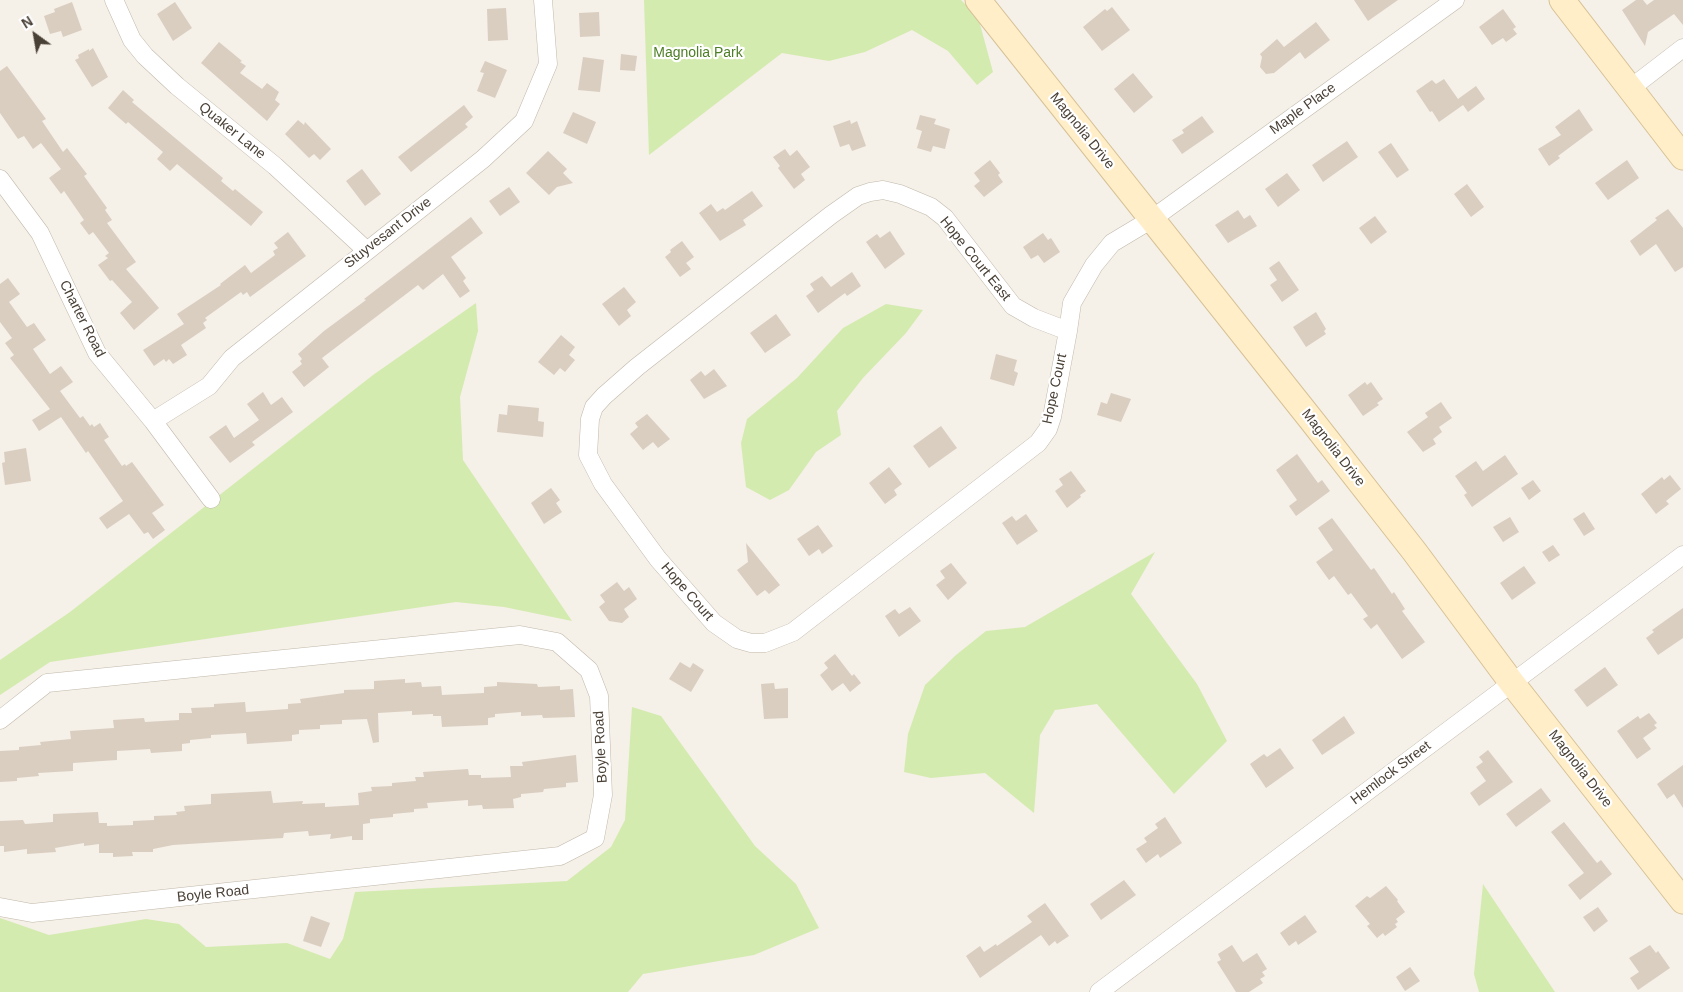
<!DOCTYPE html>
<html>
<head>
<meta charset="utf-8">
<style>
  body { margin:0 }
  #map { position:relative; width:1683px; height:992px; overflow:hidden; background:#f5f0e8; font-family:Helvetica,sans-serif }
  canvas { display:block }
  .north { position:absolute; left:10px; top:10px; width:50px; height:50px; -webkit-text-stroke:4px #fff; paint-order:stroke; rotate:328deg; font-size:14px; font-weight:700; line-height:20px; text-align:center; color:#494036 }
  .north::after { content:''; display:block; margin:auto; width:18px; height:22px; background:#494036; clip-path:polygon(50% 0,100% 100%,50% 72%,0 100%) }
</style>
</head>
<body>
<div id="map">
<canvas width="1683" height="992"></canvas>
<div class="north">N</div>
</div>
<script>
const g = document.querySelector('canvas').getContext('2d');
g.lineJoin = 'round';
function paint(path, color) { g.fillStyle = color; g.fill(path, 'evenodd'); }
const poly = rows => new Path2D(rows.map(r => 'M' + r).join(''));
function strokePath(path, color, width, dash) { g.strokeStyle = color; g.lineWidth = width; g.lineCap = dash ? 'butt' : 'round'; g.setLineDash(dash || []); g.stroke(path); }
function label(font, color, halo, rows, align = 'center') {
  g.font = font + ' Helvetica,sans-serif'; g.lineWidth = 4.5; g.setLineDash([]); g.textBaseline = 'middle'; g.strokeStyle = halo; g.fillStyle = color; for (const [text, x, y, turn = 0] of rows) {
    g.save(); g.translate(x, y); g.rotate((+turn || 0) * Math.PI / 180); g.textAlign = isNaN(turn) ? turn : align; if (halo) g.strokeText(text, 0, 0); g.fillText(text, 0, 0); g.restore();
  }
}
const green = poly([
  [644,0,961,0,978,17,993,72,977,85,948,51,912,30,865,52,829,61,782,53,649,155],
  [476,303,478,331,460,397,463,460,572,621,504,607,456,602,50,662,0,695,0,660,70,612,373,375],
  [886,304,923,310,906,333,863,378,837,411,841,435,816,452,789,490,770,500,746,487,741,443,747,419,797,378,843,328],
  [1155,552,1131,594,1197,684,1227,741,1174,794,1097,704,1055,710,1040,735,1034,813,985,773,931,778,904,772,908,734,925,685,956,655,986,631,1025,627],
  [632,707,661,716,755,846,796,884,819,928,754,955,643,974,628,992,0,992,0,918,49,935,146,919,179,924,206,947,287,943,330,959,343,939,355,892,567,881,611,847,625,820],
  [1483,884,1555,992,1479,992,1474,974]
]);
const building = poly([
  [1354,0,1398,0,1368,21],
  [1636,0,1643,0,1647,5,1654,0,1683,0,1683,25,1674,14,1648,32,1645,46,1622,10],
  [72,2,82,30,63,37,61,31,50,34,44,16,55,12,54,9],
  [175,2,192,28,173,41,157,14],
  [1112,7,1130,30,1102,51,1083,27,1105,9,1107,11],
  [506,8,508,40,488,41,487,9],
  [1503,9,1516,27,1513,29,1517,34,1506,42,1503,38,1492,45,1479,27],
  [599,12,600,36,580,37,579,13],
  [1316,22,1330,40,1305,59,1300,52,1274,73,1266,74,1260,67,1262,57,1260,54,1277,39,1284,47],
  [219,42,242,61,240,62,246,66,240,73,262,89,267,83,279,92,275,100,280,104,267,121,201,63],
  [93,48,108,77,92,87,75,60,79,58,78,55,89,49,89,51],
  [621,54,637,56,635,71,620,70],
  [583,57,604,60,600,92,578,90],
  [485,61,507,70,495,98,477,91,484,73,480,72],
  [7,66,46,119,42,121,63,152,67,148,87,174,84,176,107,208,105,210,112,220,107,223,136,262,126,269,159,308,134,330,120,313,132,302,112,280,110,281,98,265,108,258,105,256,109,253,93,232,89,235,80,223,84,220,64,191,61,194,49,178,61,169,41,143,33,149,24,136,18,139,0,113,0,71],
  [1133,73,1153,97,1134,113,1114,89],
  [1444,79,1458,99,1476,86,1485,99,1468,112,1463,105,1439,122,1432,111,1430,112,1416,91,1432,80,1436,84],
  [123,90,134,100,132,102,223,178,221,181,233,191,235,189,263,212,251,226,177,164,170,171,157,159,163,152,128,122,126,124,108,108],
  [464,105,473,117,465,124,468,127,411,172,398,157],
  [1579,109,1593,130,1558,156,1560,158,1549,166,1538,149,1561,135,1555,127],
  [573,112,596,122,587,144,563,133],
  [920,115,936,119,934,124,950,129,945,149,933,146,931,152,917,148,922,131,916,129],
  [1202,116,1214,132,1182,154,1172,140,1184,133,1182,130],
  [298,120,304,125,305,122,331,149,320,160,314,154,309,158,285,134],
  [850,120,851,124,857,121,866,146,852,151,849,144,840,147,833,126],
  [1347,141,1358,157,1323,182,1312,165],
  [1391,143,1409,170,1397,178,1378,152],
  [785,149,790,156,797,150,810,167,801,174,805,180,794,189,778,168,780,166,773,157],
  [548,151,567,169,563,173,573,183,557,187,549,195,526,173],
  [990,160,1000,173,998,175,1003,182,984,197,974,186,980,181,974,173],
  [1627,160,1639,178,1608,200,1595,183],
  [362,169,381,194,365,206,346,181],
  [1287,173,1300,190,1278,207,1265,189],
  [1467,184,1484,207,1471,217,1454,194],
  [509,187,520,202,500,216,489,201],
  [752,191,763,206,743,220,746,225,720,241,699,213,711,204,717,212,723,208,725,210],
  [1668,209,1683,228,1683,267,1675,272,1656,244,1640,256,1630,241,1657,220,1655,218],
  [1238,210,1244,219,1250,215,1257,226,1228,243,1215,225],
  [1375,216,1387,232,1371,244,1359,228],
  [471,217,483,233,451,257,466,278,463,281,470,291,460,298,443,274,423,290,418,285,322,358,329,367,304,387,292,372,302,364,300,361,302,359,298,354,324,331,366,300,364,299],
  [890,231,905,254,885,269,866,242,877,234,880,238],
  [288,232,306,256,250,297,247,292,243,295,241,292,205,318,207,320,203,323,206,328,181,345,187,355,173,364,169,359,166,362,164,359,154,366,143,350,184,324,177,314,221,285,220,284,245,265,251,273,275,255,273,251,278,248,274,243],
  [1043,233,1048,240,1051,238,1060,252,1044,263,1038,255,1031,259,1023,247],
  [682,241,694,257,686,263,691,269,680,277,665,257,671,252,670,250],
  [1279,261,1299,290,1282,302,1270,285,1277,280,1269,268],
  [852,272,861,286,847,296,845,293,818,313,806,296,814,290,810,284,822,276,831,287],
  [8,278,20,294,9,302,27,327,34,323,46,340,33,349,50,374,61,366,73,382,60,391,80,418,83,416,90,426,92,424,94,427,100,423,109,437,104,440,122,466,125,464,126,466,132,462,164,505,152,513,165,530,153,539,148,532,144,534,129,514,107,529,99,518,123,501,88,451,86,453,61,417,39,431,32,420,50,409,10,358,14,355,5,343,12,338,0,322,0,284],
  [624,287,636,302,627,310,631,316,619,326,602,304],
  [1316,312,1326,329,1324,331,1326,334,1306,347,1293,327],
  [776,314,791,335,765,353,750,333],
  [561,335,575,347,569,355,575,360,565,372,560,368,554,375,538,362],
  [996,354,1017,360,1014,371,1018,373,1014,386,990,379],
  [714,369,727,386,704,399,690,380,701,371,705,376],
  [1365,382,1367,385,1371,382,1383,399,1377,403,1379,405,1363,416,1348,395],
  [263,392,271,405,282,397,293,412,252,442,255,445,230,463,209,437,226,425,234,438,259,420,247,404],
  [1111,393,1131,399,1121,422,1097,415,1101,402,1107,404],
  [1441,402,1452,418,1439,427,1442,432,1433,439,1436,444,1423,452,1407,432,1428,417,1425,413],
  [508,405,539,408,538,421,544,422,543,437,497,432,499,414,507,415],
  [647,414,670,439,658,448,653,442,643,450,630,434,638,427,635,423],
  [941,426,957,448,929,468,913,446],
  [26,448,31,481,5,485,2,463,5,462,4,452],
  [1297,454,1318,483,1322,480,1330,491,1296,516,1289,506,1297,500,1276,470],
  [1505,455,1518,474,1472,507,1464,495,1467,493,1455,476,1476,461,1483,471],
  [889,467,902,484,894,490,897,495,885,504,869,483],
  [1071,471,1086,491,1080,495,1081,497,1067,508,1055,491,1063,485,1059,479],
  [1670,475,1681,489,1666,501,1669,504,1656,514,1641,494,1662,477,1664,480],
  [1533,480,1541,491,1529,500,1521,488],
  [551,488,560,500,556,503,562,512,544,524,531,503],
  [1584,512,1595,529,1584,536,1573,519],
  [1026,514,1038,531,1017,545,1002,523,1012,516,1016,521],
  [1510,517,1519,532,1503,542,1493,527],
  [1332,518,1371,570,1374,568,1392,594,1394,592,1405,609,1402,611,1425,642,1402,659,1377,624,1371,629,1363,619,1368,616,1351,593,1348,595,1334,576,1329,580,1316,562,1333,550,1318,528],
  [818,525,833,546,822,554,819,549,809,556,797,539],
  [746,543,780,585,769,594,765,590,757,596,737,570,748,562],
  [1553,545,1560,555,1549,562,1542,552],
  [951,563,967,583,948,600,936,585,945,578,940,571],
  [1524,566,1536,583,1512,600,1500,583],
  [617,582,624,591,629,587,637,599,624,609,629,617,622,623,609,621,599,607,605,602,600,595],
  [910,607,921,621,899,637,885,616,895,609,899,614],
  [1683,608,1683,638,1658,655,1646,638,1654,632,1652,630],
  [835,654,852,676,854,674,861,683,850,692,843,683,832,691,820,675,828,668,824,663],
  [680,662,690,668,693,663,704,670,691,692,669,679],
  [1605,667,1618,685,1587,707,1574,690],
  [405,679,405,683,421,682,422,687,441,686,442,695,484,693,484,687,497,686,497,682,537,684,538,687,560,686,560,690,573,689,575,717,543,718,542,715,521,716,521,712,495,714,495,717,488,718,488,725,442,727,441,716,433,716,433,714,412,715,412,711,378,713,379,742,373,743,367,719,342,720,342,724,320,725,320,729,299,730,299,734,292,735,292,741,247,744,246,733,211,735,211,738,190,740,190,743,182,744,182,751,151,753,150,749,117,751,117,760,73,763,73,771,38,773,39,776,17,778,17,781,0,782,0,751,19,750,19,747,41,745,40,742,71,739,70,731,114,728,113,720,144,718,145,722,179,720,179,713,192,713,191,708,214,707,214,704,245,702,246,712,288,709,288,704,301,703,300,699,344,693,344,690,374,689,374,681],
  [774,683,775,689,788,688,788,718,764,719,761,684],
  [1649,713,1657,723,1654,725,1657,728,1643,738,1651,749,1637,759,1617,731,1638,716,1640,719],
  [1344,716,1355,733,1322,755,1312,740],
  [1280,748,1294,768,1266,788,1250,764,1264,754,1267,757],
  [1488,750,1513,782,1479,806,1470,793,1486,781,1476,767,1483,762,1479,757],
  [576,755,578,782,566,783,566,787,544,789,543,792,521,794,521,797,513,799,514,808,483,809,482,805,468,806,468,800,427,803,428,808,414,809,414,812,393,814,393,817,370,819,370,823,363,824,363,840,352,840,352,836,330,839,331,834,309,836,308,831,284,833,283,838,173,845,153,849,153,852,132,852,133,856,113,857,113,853,99,853,99,844,84,846,84,843,55,848,56,852,27,854,27,849,4,852,4,846,0,846,0,821,23,820,25,824,53,822,53,814,98,812,99,823,107,823,107,826,133,825,133,821,154,820,154,816,177,815,176,812,185,811,184,806,211,804,211,794,271,791,273,803,303,801,302,804,325,803,325,807,359,805,358,793,372,791,371,787,392,786,392,783,416,781,415,777,424,777,423,772,468,769,469,775,481,775,481,778,511,777,510,766,523,766,522,762],
  [1683,765,1683,808,1674,794,1667,799,1657,784],
  [1541,788,1551,801,1516,827,1506,814],
  [1165,817,1182,843,1160,858,1158,854,1146,863,1136,849,1147,842,1144,838,1158,828,1155,824],
  [1564,822,1597,863,1601,860,1612,874,1580,900,1568,885,1584,873,1551,832],
  [1124,880,1136,895,1101,920,1090,904],
  [1386,886,1398,900,1397,901,1405,912,1396,919,1398,922,1395,924,1397,927,1385,936,1383,933,1377,938,1367,926,1370,924,1355,906,1367,896,1370,898],
  [1045,903,1069,936,1057,944,1055,941,1049,946,1041,935,980,978,966,956,980,946,984,952,996,944,997,946,1032,922,1027,916],
  [1598,907,1608,921,1594,932,1583,917],
  [1305,915,1317,932,1298,945,1296,941,1289,946,1280,933],
  [311,916,330,923,321,947,303,941],
  [1232,945,1243,962,1257,953,1267,969,1262,972,1265,976,1260,979,1263,983,1249,992,1236,992,1217,962,1221,960,1218,954],
  [1650,945,1656,953,1658,951,1670,968,1638,990,1630,978,1639,972,1629,958],
  [1410,967,1420,981,1405,991,1396,977]
]);
const street = poly([
  [114,0,132,40,145,56,177,86,275,166,366,250],
  [1631,88,1683,48],
  [0,179,40,233,97,353,153,421,211,499],
  [1068,331,1034,318,1013,306,945,218,931,207,900,194,883,190,870,192,858,196,831,215,637,367,604,396,594,407,590,419,588,455,603,484,658,559,714,623,737,639,751,643,765,643,793,632,1038,443,1048,429,1052,417,1068,331,1072,303,1094,265,1112,243,1152,219,1455,0],
  [153,421,209,386,232,358,483,159,524,121,548,64,543,0],
  [0,720,47,683,520,635,557,642,589,670,599,696,603,795,595,838,560,856,32,913,0,907],
  [1099,992,1683,555]
]);
const secondary = poly([
  [978,0,1313,422,1414,551,1512,683,1683,901],
  [1562,0,1683,157]
]);
const parkNames = [
  ["Magnolia Park",698,53]
];
const streetNames = [
  ["Maple Place",1303,109,-36],
  ["Quaker Lane",232,131,39],
  ["Magnolia Drive",1082,131,51],
  ["Stuyvesant Drive",388,233,-38],
  ["Hope Court East",975,259,51],
  ["Charter Road",82,319,63],
  ["Hope Court",1055,389,-78],
  ["Magnolia Drive",1333,448,52],
  ["Hope Court",687,592,49],
  ["Boyle Road",601,747,-93],
  ["Magnolia Drive",1580,769,52],
  ["Hemlock Street",1391,773,-37],
  ["Boyle Road",213,894,-6]
];
paint(green, '#d4ebaf');
paint(building, '#dacec0');
strokePath(street, '#c1b8aa', 19);
strokePath(secondary, '#d7c296', 27);
strokePath(street, '#fff', 18);
strokePath(secondary, '#ffeec8', 25);
label('14px', '#4d7e26', '#fff', parkNames);
label('14px', '#494036', '#fff', streetNames);
</script>
</body>
</html>
